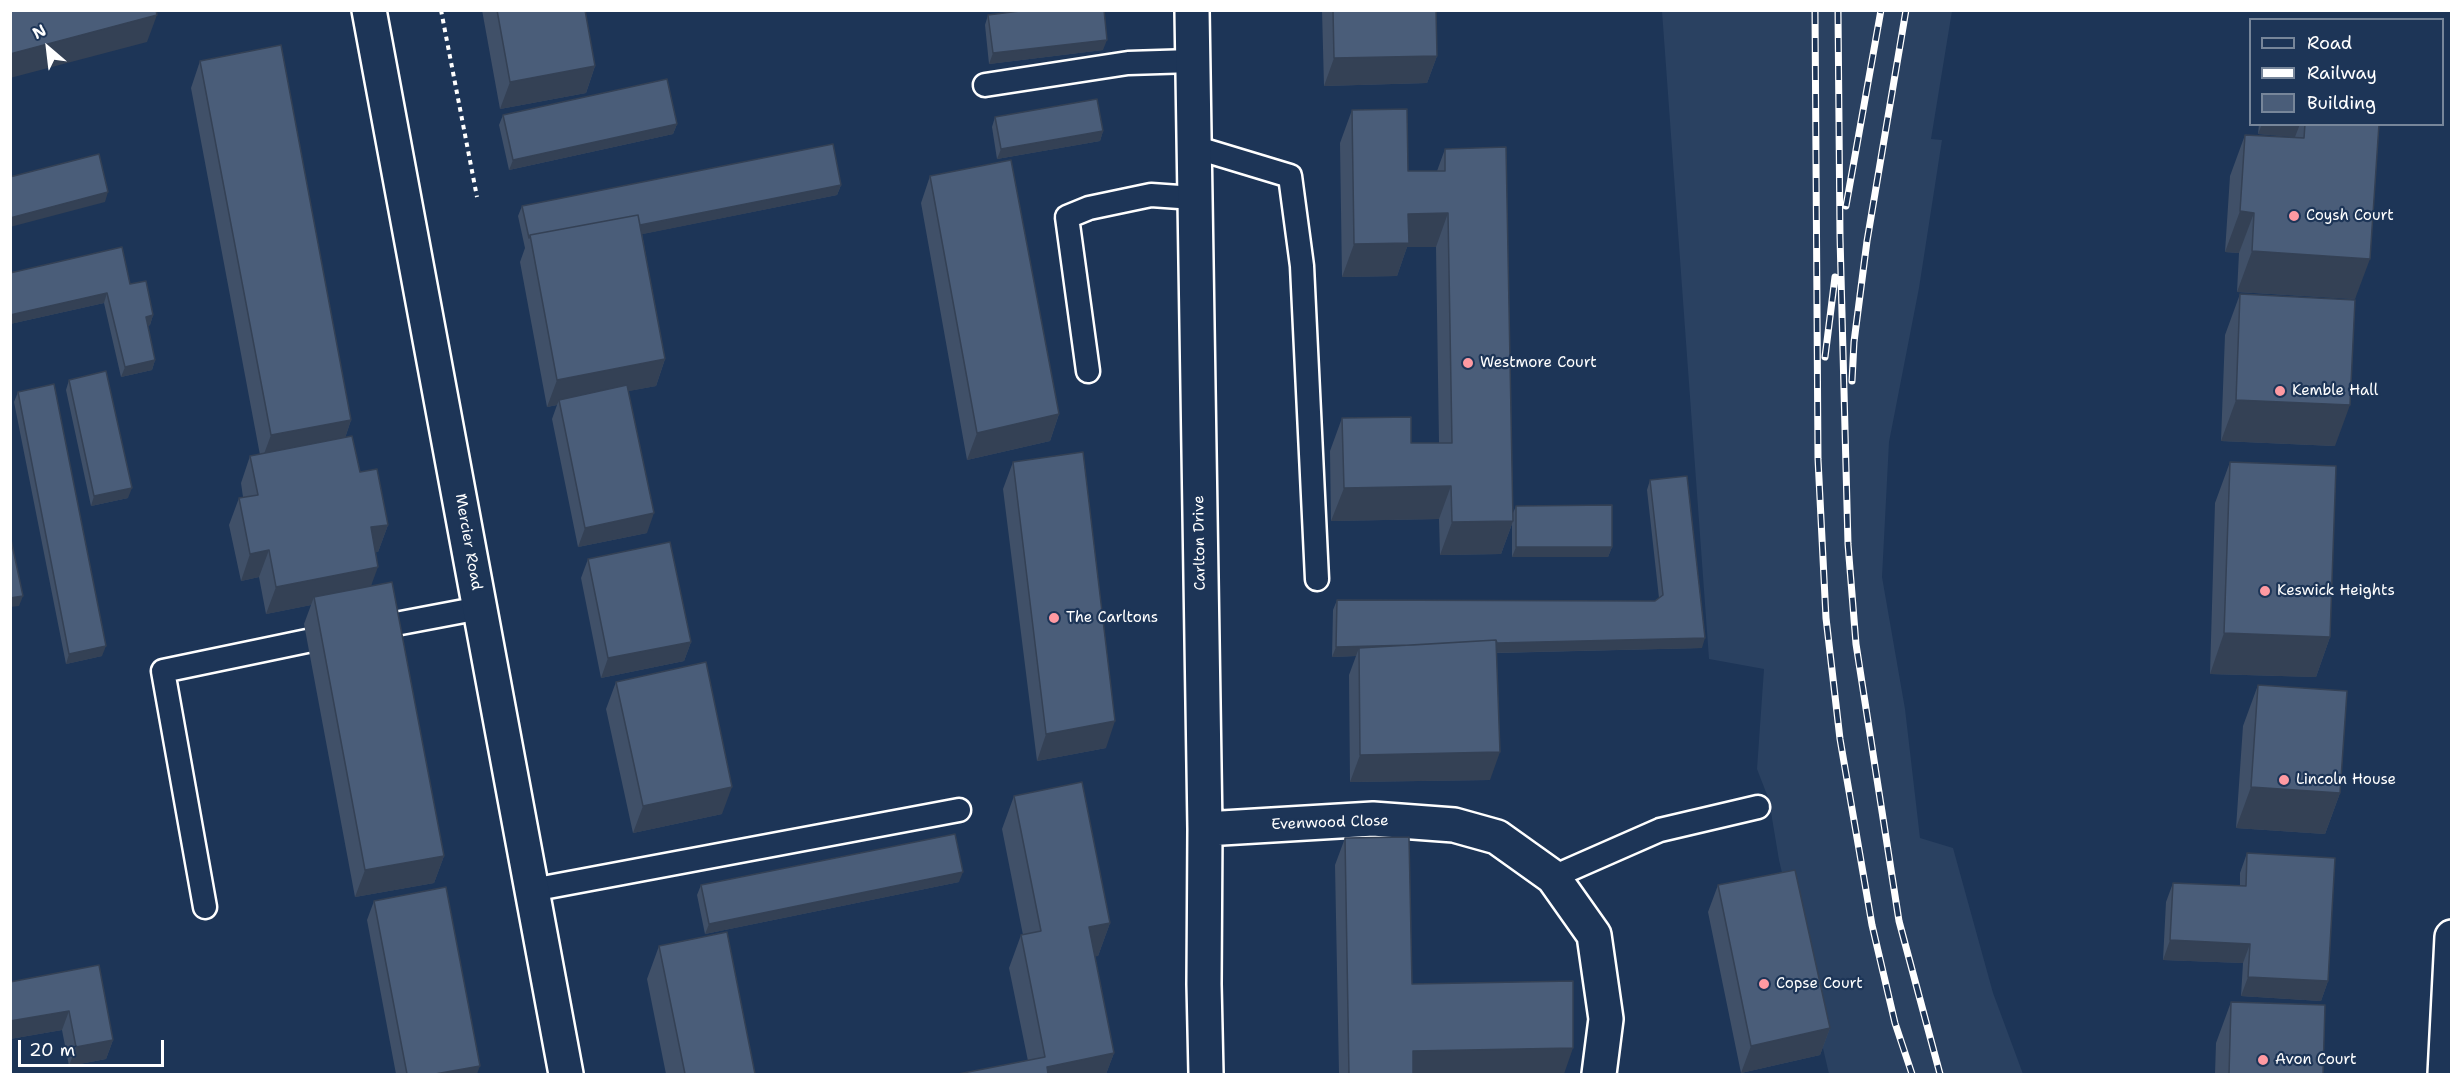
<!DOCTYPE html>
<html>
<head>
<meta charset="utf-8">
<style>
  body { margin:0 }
  #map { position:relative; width:2462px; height:1085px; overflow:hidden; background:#1d3557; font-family:"Shantell Sans",sans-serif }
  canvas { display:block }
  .frame { position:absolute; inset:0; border:12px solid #fff; pointer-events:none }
  .legend { position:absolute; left:2249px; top:18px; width:195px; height:108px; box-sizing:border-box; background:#1d3557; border:2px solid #77869a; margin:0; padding:8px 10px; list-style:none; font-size:18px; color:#fff }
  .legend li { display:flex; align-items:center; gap:12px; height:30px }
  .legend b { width:30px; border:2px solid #77869a }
  .north { position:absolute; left:18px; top:18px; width:60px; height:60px; -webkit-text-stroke:4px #1d3557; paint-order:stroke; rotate:332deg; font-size:16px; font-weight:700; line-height:24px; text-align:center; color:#fff }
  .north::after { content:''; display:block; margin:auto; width:21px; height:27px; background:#fff; clip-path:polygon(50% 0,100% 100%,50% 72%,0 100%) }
  .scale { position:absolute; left:18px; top:1040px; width:146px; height:27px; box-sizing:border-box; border:3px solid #fff; border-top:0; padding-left:8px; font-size:18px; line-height:21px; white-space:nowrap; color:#fff; -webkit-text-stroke:4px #1d3557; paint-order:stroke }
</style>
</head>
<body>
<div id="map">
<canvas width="2462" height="1085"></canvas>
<div class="frame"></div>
<ul class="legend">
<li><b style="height:8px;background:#1d3557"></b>Road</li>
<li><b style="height:8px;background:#fff"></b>Railway</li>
<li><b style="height:16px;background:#4a5d79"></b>Building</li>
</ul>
<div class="north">N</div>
<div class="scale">20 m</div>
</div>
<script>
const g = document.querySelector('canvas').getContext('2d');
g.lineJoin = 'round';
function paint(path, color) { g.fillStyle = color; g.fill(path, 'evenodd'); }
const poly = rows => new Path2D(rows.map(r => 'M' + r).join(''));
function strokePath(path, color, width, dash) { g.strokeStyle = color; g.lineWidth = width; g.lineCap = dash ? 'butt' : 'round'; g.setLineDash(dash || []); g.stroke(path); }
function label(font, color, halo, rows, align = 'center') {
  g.font = font + ' "Shantell Sans",sans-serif'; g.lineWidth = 4.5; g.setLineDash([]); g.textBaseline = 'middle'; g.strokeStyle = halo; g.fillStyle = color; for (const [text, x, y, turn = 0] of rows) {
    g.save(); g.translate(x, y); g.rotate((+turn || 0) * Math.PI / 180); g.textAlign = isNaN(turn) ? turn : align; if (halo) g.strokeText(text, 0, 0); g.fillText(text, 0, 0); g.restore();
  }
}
const built = poly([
  [1662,11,1952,11,1931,139,1942,140,1919,288,1889,442,1882,577,1905,709,1920,838,1953,848,1993,993,2023,1074,1829,1074,1779,860,1769,800,1757,769,1764,669,1709,659]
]);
const path = poly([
  [441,10,477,197]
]);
const lane = poly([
  [985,85,1128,63,1192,61],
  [1194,147,1290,176,1302,266,1317,579],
  [1088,371,1067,217,1089,208,1151,195,1194,198],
  [385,626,480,608],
  [1553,877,1660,830,1758,807],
  [532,890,959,810],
  [205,907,163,671,307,641]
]);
const street = poly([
  [369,10,566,1074],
  [1192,10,1205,829,1204,984,1206,1074],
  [1205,829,1373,819,1454,825,1497,837,1553,877,1594,935,1606,1019,1599,1074],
  [2445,1074,2452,937]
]);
const rail = poly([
  [1815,10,1818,459,1826,618,1840,739,1872,925,1895,1023,1912,1074],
  [1838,10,1840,237,1848,544,1856,644,1899,921,1940,1074],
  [1846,206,1881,10],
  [1825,357,1835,277],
  [1852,381,1854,342,1867,241,1906,10]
]);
const wall = poly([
  [482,10,585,10,595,66,586,93,500,109],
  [1322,10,1436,10,1437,56,1427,83,1324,86],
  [988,15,1103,50,989,64,985,25],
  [200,61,351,420,345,438,360,472,388,525,378,552,375,552,371,586,444,856,434,883,355,897,304,624,311,605,266,614,259,577,241,581,229,525,239,498,243,497,241,483,250,456,260,455,191,88],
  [1352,110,1408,171,1437,171,1445,149,1513,513,1516,506,1612,547,1608,557,1512,557,1512,524,1501,554,1440,555,1439,519,1331,521,1330,451,1342,418,1411,443,1439,443,1436,247,1407,247,1397,276,1342,277,1340,143],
  [503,115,677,124,673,134,509,170,499,125],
  [995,117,1103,131,1100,141,997,159,992,127],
  [2259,124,2379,124,2355,299,2237,292,2239,253,2225,252,2230,176,2245,135,2295,138,2295,137,2258,134],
  [930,176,1059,414,1050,441,967,460,921,203],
  [841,185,837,195,642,234,665,359,656,386,628,391,647,533,578,547,552,419,557,405,547,407,520,262,525,248,518,216,522,206],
  [130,284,153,315,150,325,148,326,155,360,152,370,121,377,104,303,10,324],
  [2240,294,2335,446,2221,441,2225,335],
  [69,380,128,498,91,506,66,390],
  [18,392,102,656,66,664,14,402],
  [1013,462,1106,748,1037,761,1003,489],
  [2230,462,2330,637,2316,677,2210,674,2215,503],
  [1650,480,1702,648,1497,653,1490,780,1350,782,1349,675,1356,656,1332,657,1333,610,1337,600,1655,601,1659,598,1647,490],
  [588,559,691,642,684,661,601,678,581,578],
  [616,682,722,814,633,833,606,709],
  [2258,685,2340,793,2325,834,2236,828,2243,726],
  [1014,796,1110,923,1098,956,1095,956,1114,1053,1106,1074,958,1074,1028,1061,1009,968,1021,935,1023,935,1002,829],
  [1345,838,1412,984,1564,1074,1339,1074,1335,865],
  [2247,853,2328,981,2321,1001,2241,996,2243,963,2163,960,2166,902,2173,883,2240,886,2240,873],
  [959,882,705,934,697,895,701,885],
  [1718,885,1830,1028,1820,1055,1741,1073,1708,912],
  [374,901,477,1074,396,1074,367,920],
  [659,946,755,1074,666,1074,647,979],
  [99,965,113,1040,106,1059,69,1066,62,1030,10,1039,10,982],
  [2231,1002,2323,1074,2215,1074,2216,1043]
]);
const shadedWall = poly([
  [157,15,147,42,10,78,10,54],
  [1107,40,1103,50,989,64,993,53],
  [1437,56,1427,83,1324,86,1334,58],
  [595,66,586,93,500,109,510,82],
  [677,124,673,134,509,170,513,160],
  [2262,124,2300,124,2295,137,2258,134],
  [1103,131,1100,141,997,159,1001,149],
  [841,185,837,195,534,256,532,247],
  [108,192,105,202,10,227,10,218],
  [2240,211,2254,213,2239,253,2225,252],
  [1448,213,1436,247,1407,247,1397,276,1342,277,1354,244,1408,214],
  [2252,251,2370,259,2355,299,2237,292],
  [107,293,104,303,10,324,10,315],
  [153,315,150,325,142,327,146,317],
  [665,359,656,386,560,404,559,400,557,405,547,407,557,380],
  [155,360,152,370,121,377,125,367],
  [2236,400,2350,405,2335,446,2221,441],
  [1059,414,1050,441,967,460,977,433],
  [351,420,342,447,261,462,271,435],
  [1451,486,1439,519,1331,521,1344,488],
  [132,488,128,498,91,506,94,496],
  [654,513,647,533,578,547,585,528],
  [1513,521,1501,554,1440,555,1452,522],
  [388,525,378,552,361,554,371,527],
  [1516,547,1612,547,1608,557,1512,557],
  [269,550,259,577,241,581,250,554],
  [378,567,368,594,314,597,311,605,266,614,276,587],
  [23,596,19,606,10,607,10,598],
  [2224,633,2330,637,2316,677,2210,674],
  [1705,638,1702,648,1359,656,1359,648,1356,656,1332,657,1336,647],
  [691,642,684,661,601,678,608,658],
  [106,646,102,656,66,664,69,654],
  [1115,721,1106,748,1037,761,1046,734],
  [1500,752,1490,780,1350,782,1360,755],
  [732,787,722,814,633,833,643,806],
  [2251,787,2340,793,2325,834,2236,828],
  [444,856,434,883,355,897,365,870],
  [963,872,959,882,705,934,709,924],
  [1110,923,1098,956,1077,960,1089,927],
  [2170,940,2250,944,2243,963,2163,960],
  [2248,977,2328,981,2321,1001,2241,996],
  [69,1011,62,1030,10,1039,10,1021],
  [1830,1028,1820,1055,1741,1073,1751,1046],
  [113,1040,106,1059,69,1066,76,1047],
  [1573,1048,1564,1074,1404,1074,1413,1051],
  [1114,1053,1106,1074,1044,1074,1047,1067],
  [480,1066,477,1074,435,1074]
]);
const building = poly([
  [10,10,156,10,157,15,10,54,10,10],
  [497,10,585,10,595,66,510,82,497,10],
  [1028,10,1104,10,1107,40,993,53,988,15,1028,10],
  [1333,10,1436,10,1437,56,1334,58,1333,10],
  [281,45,351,420,271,435,200,61,281,45],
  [667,79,677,124,513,160,503,115,667,79],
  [1097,99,1103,131,1001,149,995,117,1097,99],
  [1407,109,1408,171,1445,171,1445,149,1506,147,1513,521,1452,522,1451,486,1344,488,1342,418,1411,417,1411,443,1452,443,1448,213,1408,214,1409,243,1354,244,1352,110,1407,109],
  [2305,124,2379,124,2370,259,2252,251,2254,213,2240,211,2245,135,2304,138,2305,124],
  [833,144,841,185,640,225,638,215,530,235,529,238,522,206,833,144],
  [99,154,108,192,10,218,10,177,99,154],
  [1011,160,1059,414,977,433,930,176,1011,160],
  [638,215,665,359,557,380,530,235,638,215],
  [122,247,130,284,146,281,153,315,146,317,155,360,125,367,107,293,10,315,10,273,122,247],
  [2240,294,2355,300,2350,405,2236,400,2240,294],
  [106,371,132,488,94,496,69,380,106,371],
  [54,384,106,646,69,654,18,392,54,384],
  [627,385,654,513,585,528,559,400,627,385],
  [352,436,360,472,377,469,388,525,371,527,378,567,276,587,269,550,250,554,239,498,258,495,250,456,352,436],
  [1083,452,1115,721,1046,734,1013,462,1083,452],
  [2230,462,2336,466,2330,637,2224,633,2230,462],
  [1687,476,1705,638,1497,643,1496,640,1413,645,1336,647,1337,600,1655,601,1663,595,1650,480,1687,476],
  [1612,505,1612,547,1516,547,1516,506,1612,505],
  [10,535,23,596,10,598,10,535],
  [670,542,691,642,608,658,588,559,670,542],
  [392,582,444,856,365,870,314,597,392,582],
  [1496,640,1500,752,1360,755,1359,648,1496,640],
  [706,662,732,787,643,806,616,682,706,662],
  [2258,685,2347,691,2340,793,2251,787,2258,685],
  [1082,782,1110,923,1089,927,1114,1053,1047,1067,1048,1074,958,1074,1045,1057,1021,935,1041,931,1014,796,1082,782],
  [955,834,963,872,709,924,701,885,955,834],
  [1409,837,1412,984,1573,981,1573,1048,1413,1051,1413,1074,1349,1074,1345,838,1409,837],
  [2247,853,2335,858,2328,981,2248,977,2250,944,2170,940,2173,883,2246,886,2247,853],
  [1795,870,1830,1028,1751,1046,1718,885,1795,870],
  [446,887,480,1066,435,1074,407,1074,374,901,446,887],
  [727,932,755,1074,685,1074,659,946,727,932],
  [99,965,113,1040,76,1047,69,1011,10,1021,10,982,99,965],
  [2231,1002,2325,1005,2323,1074,2229,1074,2231,1002]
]);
const markers = [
  [2294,216,6,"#ff9aa2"],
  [1468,363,6,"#ff9aa2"],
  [2280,391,6,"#ff9aa2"],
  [2265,591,6,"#ff9aa2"],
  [1054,618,6,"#ff9aa2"],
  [2284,780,6,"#ff9aa2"],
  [1764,984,6,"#ff9aa2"],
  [2263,1060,6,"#ff9aa2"]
];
const poiNames = [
  ["Coysh Court",2306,216],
  ["Westmore Court",1480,363],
  ["Kemble Hall",2292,391],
  ["Keswick Heights",2277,591],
  ["The Carltons",1066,618],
  ["Lincoln House",2296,780],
  ["Copse Court",1776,984],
  ["Avon Court",2275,1060]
];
const streetNames = [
  ["Mercier Road",468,542,80],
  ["Carlton Drive",1200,543,-91],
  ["Evenwood Close",1330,823,-2]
];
paint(built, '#2a4161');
strokePath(lane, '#fff', 27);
strokePath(street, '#fff', 38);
strokePath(path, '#fff', 4, [4.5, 4.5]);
strokePath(lane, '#1d3557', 22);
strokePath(street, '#1d3557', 33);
strokePath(rail, '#fff', 7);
strokePath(rail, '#1d3557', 4.5, [14]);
paint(wall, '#405068');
paint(shadedWall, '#344155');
paint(building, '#4a5d79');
strokePath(building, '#344155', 1.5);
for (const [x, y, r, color] of markers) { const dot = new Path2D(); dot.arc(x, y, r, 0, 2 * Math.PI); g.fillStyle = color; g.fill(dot); strokePath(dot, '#1d3557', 2); }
label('15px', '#fff', '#1d3557', poiNames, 'left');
label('15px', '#fff', '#1d3557', streetNames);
</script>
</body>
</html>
